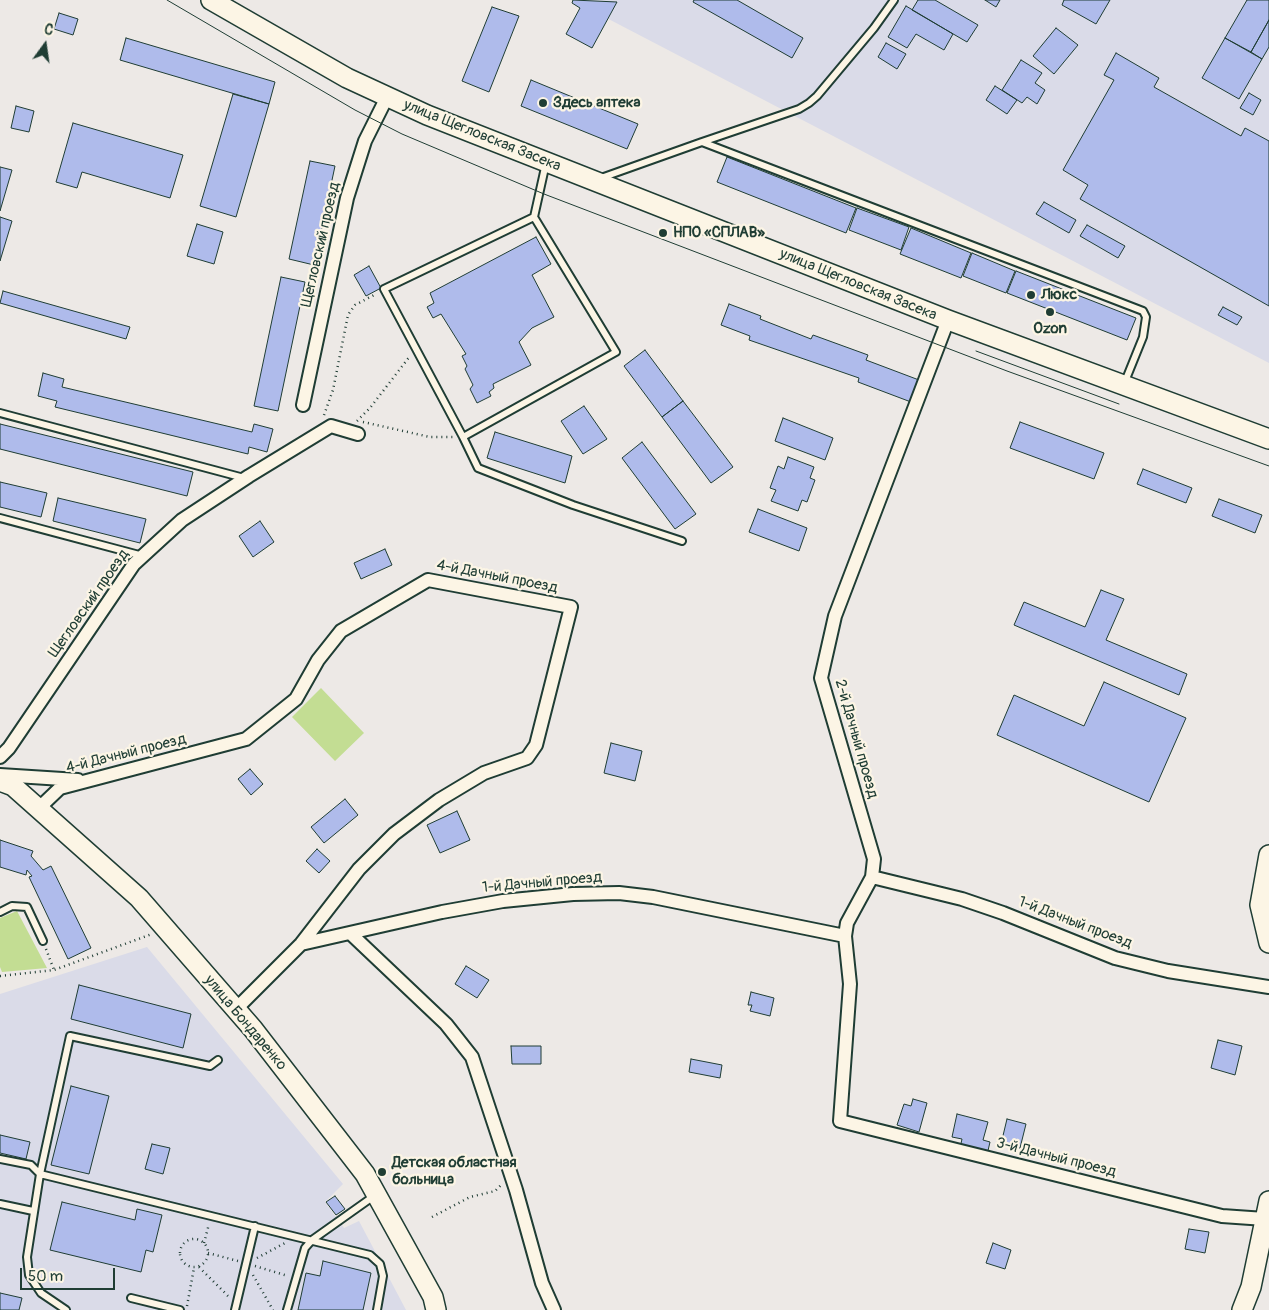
<!DOCTYPE html>
<html>
<head>
<meta charset="utf-8">
<style>
  body { margin:0 }
  #map { position:relative; width:1269px; height:1310px; overflow:hidden; background:#ede9e6; font-family:Pangolin,sans-serif }
  canvas { display:block }
  .north { position:absolute; left:20px; top:20px; width:50px; height:50px; -webkit-text-stroke:4px #fcf5e5; paint-order:stroke; rotate:14deg; font-size:14px; font-weight:700; line-height:20px; text-align:center; color:#1f3d34 }
  .north::after { content:''; display:block; margin:auto; width:18px; height:22px; background:#1f3d34; clip-path:polygon(50% 0,100% 100%,50% 72%,0 100%) }
  .scale { position:absolute; left:20px; top:1268px; width:95px; height:22px; box-sizing:border-box; border:2px solid #1f3d34; border-top:0; padding-left:6px; font-size:15px; line-height:18px; white-space:nowrap; color:#1f3d34; -webkit-text-stroke:4px #fcf5e5; paint-order:stroke }
</style>
</head>
<body>
<div id="map">
<canvas width="1269" height="1310"></canvas>
<div class="north">С</div>
<div class="scale">50 m</div>
</div>
<script>
const g = document.querySelector('canvas').getContext('2d');
g.lineJoin = 'round';
function paint(path, color) { g.fillStyle = color; g.fill(path, 'evenodd'); }
const poly = rows => new Path2D(rows.map(r => 'M' + r).join(''));
function strokePath(path, color, width, dash) { g.strokeStyle = color; g.lineWidth = width; g.lineCap = dash ? 'butt' : 'round'; g.setLineDash(dash || []); g.stroke(path); }
function label(font, color, halo, rows, align = 'center') {
  g.font = font + ' Pangolin,sans-serif'; g.lineWidth = 4.5; g.setLineDash([]); g.textBaseline = 'middle'; g.strokeStyle = halo; g.fillStyle = color; for (const [text, x, y, turn = 0] of rows) {
    g.save(); g.translate(x, y); g.rotate((+turn || 0) * Math.PI / 180); g.textAlign = isNaN(turn) ? turn : align; if (halo) g.strokeText(text, 0, 0); g.fillText(text, 0, 0); g.restore();
  }
}
const built = poly([
  [572,0,1269,0,1269,363],
  [147,947,343,1184,325,1202,344,1228,359,1221,406,1310,0,1310,0,994]
]);
const green = poly([
  [321,688,364,733,335,761,292,717],
  [17,911,47,968,2,972,0,967,0,918]
]);
const building = poly([
  [573,0,617,2,592,48,566,34,580,8,572,3,573,0],
  [694,0,737,0,803,38,792,58,693,2,694,0],
  [918,0,935,0,978,25,967,42,912,10,918,0],
  [985,0,1000,0,996,7,985,0],
  [1064,0,1110,0,1096,24,1062,5,1064,0],
  [1247,0,1269,0,1269,20,1251,52,1225,38,1247,0],
  [906,6,953,34,944,50,916,34,907,48,888,37,906,6],
  [492,7,519,16,489,92,462,81,492,7],
  [59,13,78,19,73,35,54,29,59,13],
  [1269,20,1269,47,1262,59,1251,52,1269,20],
  [1056,28,1078,45,1054,74,1033,56,1056,28],
  [126,38,275,82,269,104,120,60,126,38],
  [1225,38,1262,59,1239,99,1202,78,1225,38],
  [886,43,906,54,897,69,878,57,886,43],
  [1116,53,1159,78,1154,87,1241,136,1245,128,1269,141,1269,306,1080,199,1088,185,1063,170,1114,80,1104,75,1116,53],
  [1021,60,1042,73,1035,83,1045,90,1037,104,1027,97,1022,103,1002,90,1021,60],
  [531,80,638,124,627,149,521,106,531,80],
  [995,86,1017,100,1007,114,986,100,995,86],
  [1249,93,1261,100,1253,115,1240,108,1249,93],
  [233,94,269,104,236,217,200,206,233,94],
  [16,106,34,111,29,132,11,128,16,106],
  [73,123,183,155,170,198,82,172,77,188,56,182,73,123],
  [727,157,856,208,846,233,717,182,727,157],
  [310,161,335,166,314,265,289,259,310,161],
  [0,167,12,170,0,211,0,167],
  [1044,202,1076,220,1069,233,1036,214,1044,202],
  [857,208,909,227,901,250,849,230,857,208],
  [0,217,12,221,0,261,0,217],
  [197,224,223,232,214,264,187,256,197,224],
  [1087,225,1125,246,1118,258,1080,236,1087,225],
  [911,228,971,253,961,278,900,254,911,228],
  [536,237,551,264,532,275,554,317,532,328,519,342,531,365,493,384,494,388,489,392,491,396,477,403,470,389,473,385,465,369,467,366,462,356,466,354,441,314,433,318,427,307,434,303,430,293,536,237],
  [972,253,1015,271,1006,293,963,276,972,253],
  [369,266,381,288,366,296,354,275,369,266],
  [1016,271,1136,318,1127,340,1007,293,1016,271],
  [281,277,305,282,278,411,254,406,281,277],
  [3,291,130,327,126,339,0,303,3,291],
  [729,304,761,316,760,319,811,339,813,335,868,355,866,360,919,380,911,402,858,382,859,378,749,340,750,336,721,325,729,304],
  [1223,307,1242,317,1237,325,1218,315,1223,307],
  [645,350,683,401,662,417,624,366,645,350],
  [43,373,64,379,62,387,252,432,254,424,273,429,267,452,249,447,248,454,55,407,57,401,38,396,43,373],
  [683,401,733,467,711,483,662,417,683,401],
  [584,406,607,439,583,454,561,421,584,406],
  [783,418,833,438,825,460,775,441,783,418],
  [1020,422,1104,453,1094,479,1010,448,1020,422],
  [0,424,193,472,187,496,0,449,0,424],
  [495,432,572,456,565,483,487,458,495,432],
  [642,442,696,514,675,529,622,458,642,442],
  [788,457,814,467,810,478,815,480,807,502,802,500,798,511,771,501,776,490,770,488,778,466,784,469,788,457],
  [1143,469,1192,488,1186,503,1137,484,1143,469],
  [0,482,47,493,41,517,0,507,0,482],
  [58,498,146,519,140,543,53,521,58,498],
  [1219,499,1262,515,1255,533,1212,516,1219,499],
  [758,509,807,528,799,551,749,532,758,509],
  [260,521,274,542,253,557,239,536,260,521],
  [385,549,392,565,361,579,354,563,385,549],
  [1101,590,1124,599,1106,640,1187,674,1179,695,1014,625,1024,602,1085,627,1101,590],
  [1104,682,1186,718,1149,802,997,735,1014,695,1084,726,1104,682],
  [611,743,642,751,635,781,604,773,611,743],
  [250,769,263,784,251,795,238,779,250,769],
  [345,799,358,815,324,843,311,827,345,799],
  [457,811,470,840,440,853,427,825,457,811],
  [0,840,33,851,31,856,43,870,51,866,91,948,68,959,29,877,32,876,27,870,26,875,0,867,0,840],
  [317,849,330,861,319,873,306,861,317,849],
  [466,966,489,980,477,998,455,984,466,966],
  [79,985,191,1014,183,1048,71,1019,79,985],
  [751,992,774,998,770,1016,750,1011,752,1005,748,1005,751,992],
  [1218,1040,1242,1046,1235,1075,1211,1068,1218,1040],
  [511,1046,541,1046,541,1064,512,1064,511,1046],
  [691,1059,722,1065,720,1078,689,1072,691,1059],
  [71,1086,109,1096,89,1174,51,1165,71,1086],
  [913,1099,927,1103,919,1132,897,1125,904,1104,911,1106,913,1099],
  [957,1114,988,1122,983,1140,990,1142,987,1155,960,1148,962,1139,952,1137,957,1114],
  [1007,1119,1026,1124,1020,1148,1001,1144,1007,1119],
  [0,1135,30,1142,26,1159,0,1153,0,1135],
  [152,1144,170,1148,163,1174,145,1169,152,1144],
  [335,1196,345,1209,336,1215,326,1202,335,1196],
  [62,1202,135,1220,137,1209,162,1215,153,1252,146,1250,141,1272,50,1250,62,1202],
  [1189,1229,1209,1232,1205,1253,1185,1249,1189,1229],
  [993,1243,1011,1250,1005,1269,986,1263,993,1243],
  [323,1261,371,1273,363,1310,298,1310,306,1273,320,1276,323,1261],
  [0,1293,22,1298,19,1310,0,1310,0,1293]
]);
const path = poly([
  [324,415,333,390,348,315,355,305,376,294],
  [357,421,370,408,410,356],
  [363,422,430,437,453,437],
  [46,949,54,970],
  [0,976,54,970,152,934],
  [432,1217,470,1197,495,1191,502,1184],
  '180 1253a14 14 0 1 1 28 0a14 14 0 1 1-28 0Z',
  [204,1243,209,1224],
  [208,1253,238,1261],
  [257,1258,285,1243],
  [255,1266,288,1276],
  [199,1267,228,1296],
  [253,1275,273,1310],
  [187,1306,194,1268]
]);
const lane = poly([
  [702,142,799,109,809,103,817,96,874,28,894,0],
  [601,178,702,142,1091,291,1143,311,1146,317,1143,337,1124,384],
  [534,217,616,352,463,437,384,289,534,217,546,163],
  [0,413,244,478],
  [463,437,478,468,573,505,682,541],
  [0,518,143,556],
  [0,912,12,906,27,907,43,941],
  [218,1060,210,1066,70,1036,40,1174,370,1255,380,1264,383,1276,377,1310],
  [0,1159,31,1165,40,1174,27,1257,29,1275,41,1293,66,1310],
  [0,1204,33,1211],
  [131,1298,180,1310],
  [235,1310,255,1226],
  [287,1310,305,1248,312,1240,374,1196]
]);
const street = poly([
  [948,320,835,616,821,678,874,859,872,877,847,923,845,936,850,984,840,1121,1222,1216,1265,1219],
  [303,405,347,198,365,141,387,97],
  [0,757,9,748,134,564,182,520,249,476,331,426,358,434],
  [0,775,78,780],
  [38,809,60,788,246,739,296,699,318,660,341,631,428,580,571,607,536,745,527,758,484,773,439,800,394,834,359,869,301,944,236,1009],
  [872,877,962,899,1003,913,1115,958,1168,971,1269,987],
  [350,933,446,1024,472,1057,516,1190,542,1283,554,1310],
  [301,944,442,912,503,901,573,894,619,893,653,897,845,936]
]);
const secondary = poly([
  [211,0,347,78,427,115,948,320,1269,439],
  [0,781,13,786,139,898,253,1029,365,1174,433,1297,436,1310],
  [1269,855,1260,905,1269,943],
  [1242,1310,1251,1287,1269,1201]
]);
const tram = poly([
  [167,0,355,110,402,134,544,194,1007,371,1269,466],
  [976,351,1119,404]
]);
const markers = [
  [543,103,5,"#1f3d34"],
  [663,233,5,"#1f3d34"],
  [1031,295,5,"#1f3d34"],
  [1050,312,5,"#1f3d34"],
  [382,1172,5,"#1f3d34"]
];
const poiNames = [
  ["Здесь аптека",553,103],
  ["НПО «СПЛАВ»",673,233],
  ["Люкс",1041,295],
  ["Ozon",1050,329,"center"],
  ["Детская областная",392,1163],
  ["больница",392,1180]
];
const streetNames = [
  ["улица Щегловская Засека",482,136,22],
  ["Щегловский проезд",321,245,-77],
  ["улица Щегловская Засека",858,285,22],
  ["4-й Дачный проезд",497,577,11],
  ["Щегловский проезд",89,604,-55],
  ["2-й Дачный проезд",856,739,74],
  ["4-й Дачный проезд",126,754,-14],
  ["1-й Дачный проезд",542,883,-5],
  ["1-й Дачный проезд",1075,923,21],
  ["улица Бондаренко",245,1023,50],
  ["3-й Дачный проезд",1056,1158,14]
];
paint(built, '#dadbe8');
paint(green, '#c3dd93');
paint(building, '#afbbeb');
strokePath(building, '#1f3d34', 1);
strokePath(lane, '#1f3d34', 10);
strokePath(street, '#1f3d34', 16);
strokePath(secondary, '#1f3d34', 22);
strokePath(path, '#1f3d34', 2.5, [1, 4]);
strokePath(lane, '#fcf5e5', 6);
strokePath(street, '#fcf5e5', 12);
strokePath(secondary, '#fcf5e5', 19);
strokePath(tram, '#1f3d34', 1);
for (const [x, y, r, color] of markers) { const dot = new Path2D(); dot.arc(x, y, r, 0, 2 * Math.PI); g.fillStyle = color; g.fill(dot); strokePath(dot, '#fcf5e5', 2); }
label('bold 15px', '#1f3d34', '#fcf5e5', poiNames, 'left');
label('15px', '#1f3d34', '#fcf5e5', streetNames);
</script>
</body>
</html>
